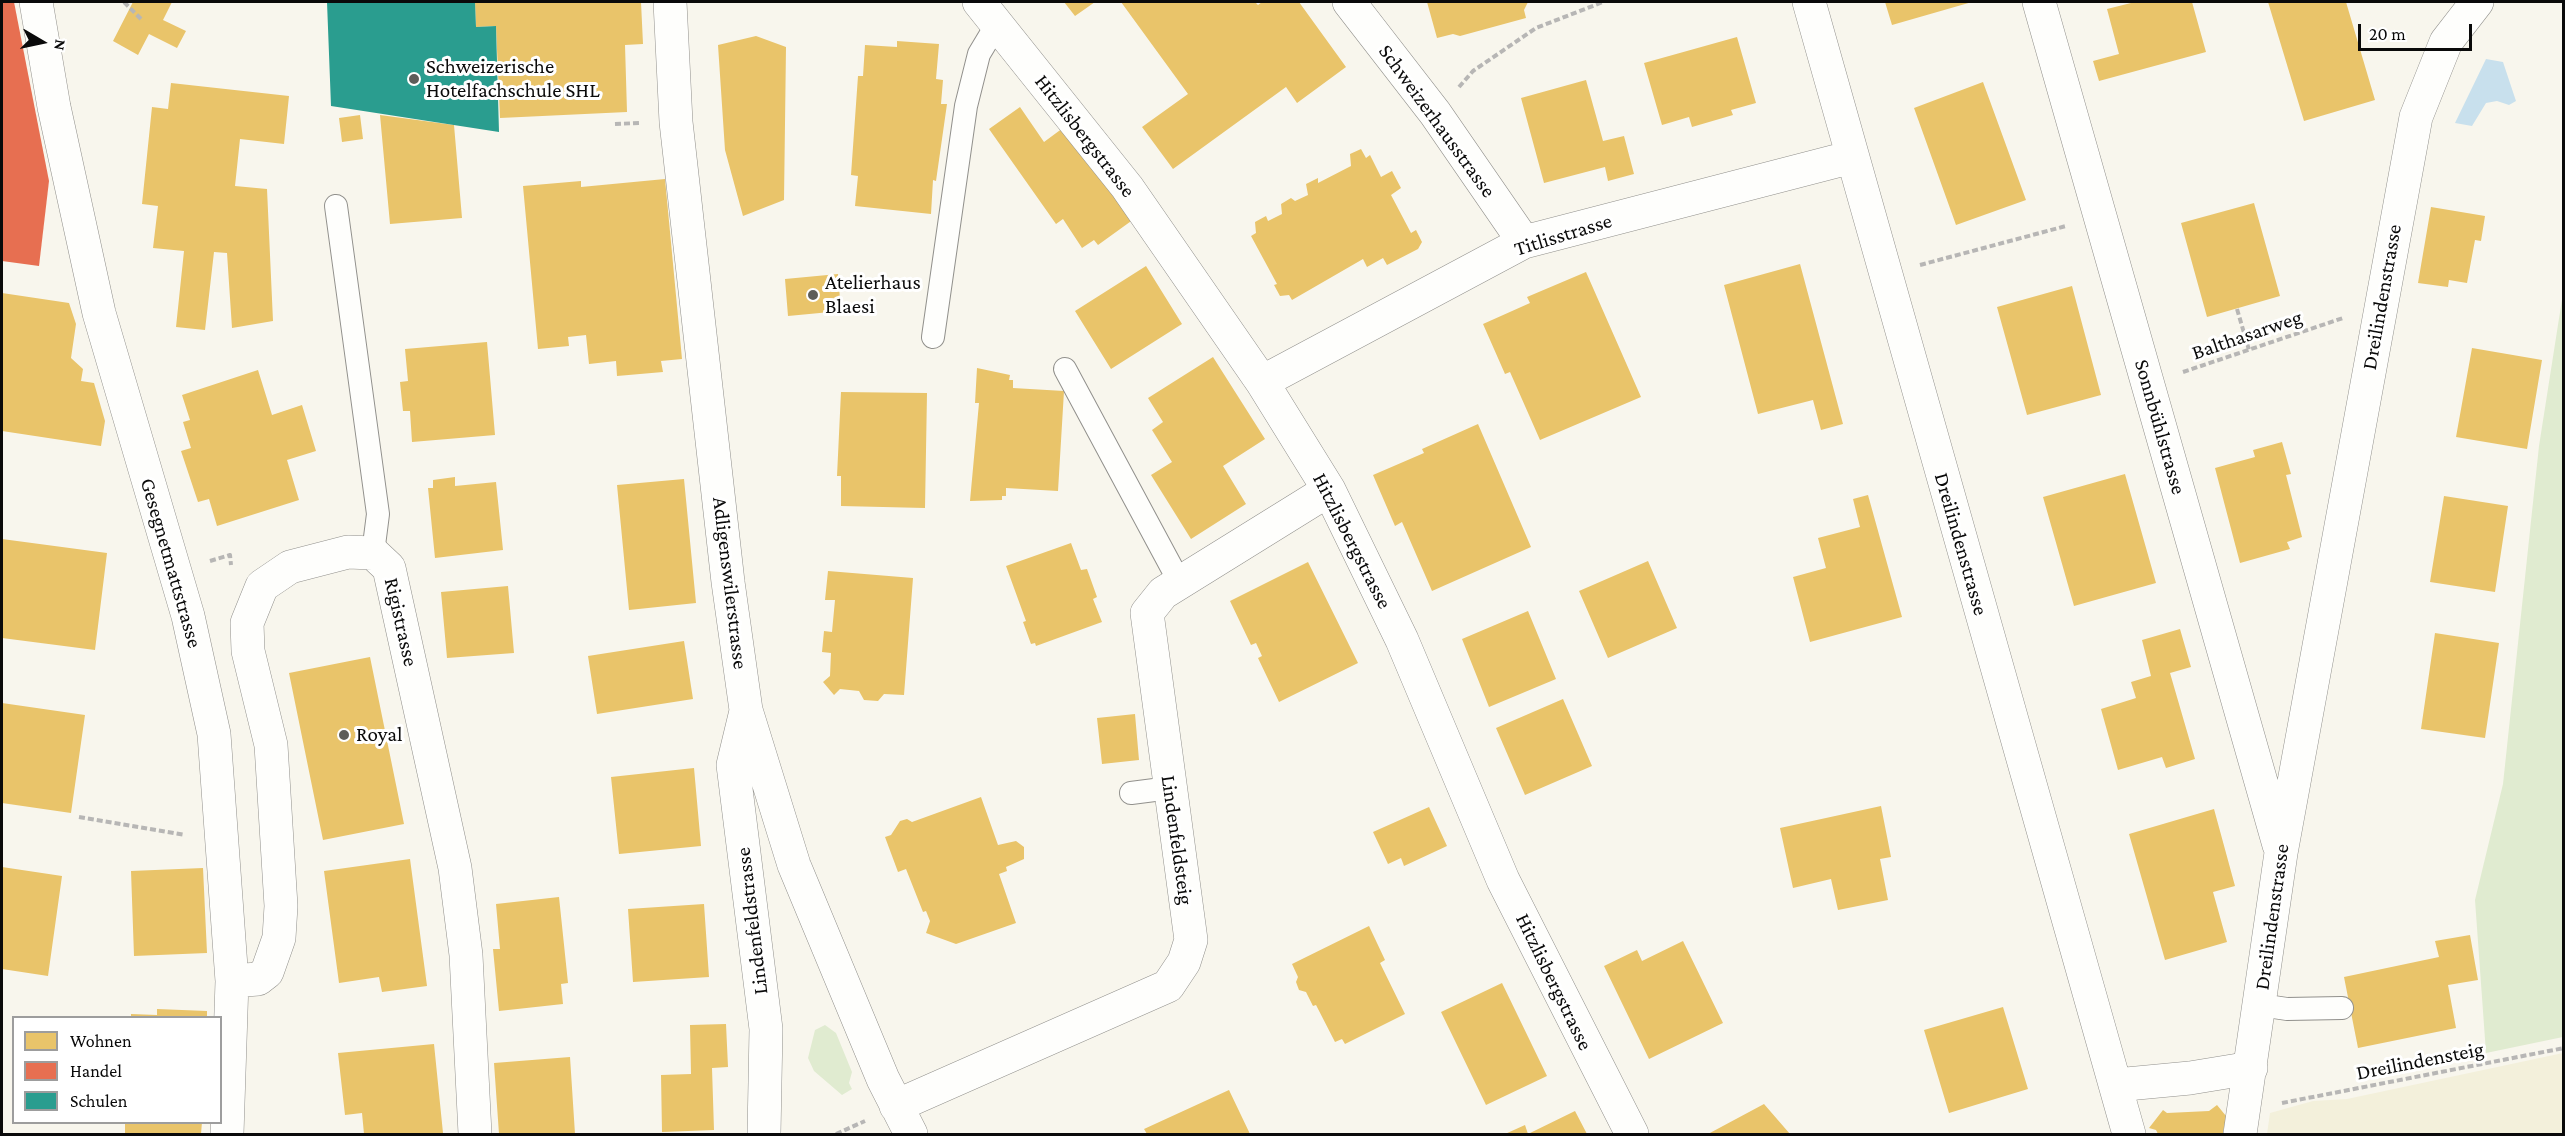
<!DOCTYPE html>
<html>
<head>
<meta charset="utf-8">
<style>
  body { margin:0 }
  #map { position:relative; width:2565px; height:1136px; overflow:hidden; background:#f8f6ed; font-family:"Crimson Pro",serif }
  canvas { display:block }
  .frame { position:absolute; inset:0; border:3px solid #0a0a0a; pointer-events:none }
  .legend { position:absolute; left:12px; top:1016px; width:210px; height:108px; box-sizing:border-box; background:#fff; border:2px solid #9d9d9d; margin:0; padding:8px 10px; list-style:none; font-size:18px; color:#0a0a0a }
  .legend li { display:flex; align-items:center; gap:12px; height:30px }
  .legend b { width:30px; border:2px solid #9d9d9d }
  .north { position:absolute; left:12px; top:12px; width:60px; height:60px; -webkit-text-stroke:4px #fff; paint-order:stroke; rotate:99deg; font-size:16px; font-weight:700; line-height:24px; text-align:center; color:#0a0a0a }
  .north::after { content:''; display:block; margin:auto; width:21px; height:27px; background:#0a0a0a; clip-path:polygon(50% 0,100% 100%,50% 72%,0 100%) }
  .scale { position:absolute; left:2358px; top:24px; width:114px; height:27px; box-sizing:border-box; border:3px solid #0a0a0a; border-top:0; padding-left:8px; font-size:18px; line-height:21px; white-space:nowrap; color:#0a0a0a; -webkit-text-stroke:4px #fff; paint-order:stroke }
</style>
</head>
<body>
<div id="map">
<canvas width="2565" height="1136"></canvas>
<div class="frame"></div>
<ul class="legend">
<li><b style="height:16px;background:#e9c46a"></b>Wohnen</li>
<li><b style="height:16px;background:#e76f51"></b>Handel</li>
<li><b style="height:16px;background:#2a9d8f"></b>Schulen</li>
</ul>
<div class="north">N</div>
<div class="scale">20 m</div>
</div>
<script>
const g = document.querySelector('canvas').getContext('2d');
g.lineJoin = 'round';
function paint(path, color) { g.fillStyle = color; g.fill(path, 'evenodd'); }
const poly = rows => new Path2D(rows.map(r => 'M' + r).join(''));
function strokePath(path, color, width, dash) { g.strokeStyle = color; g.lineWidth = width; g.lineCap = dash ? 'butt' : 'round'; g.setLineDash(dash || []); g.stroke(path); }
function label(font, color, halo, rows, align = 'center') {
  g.font = font + ' "Crimson Pro",serif'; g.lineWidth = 6; g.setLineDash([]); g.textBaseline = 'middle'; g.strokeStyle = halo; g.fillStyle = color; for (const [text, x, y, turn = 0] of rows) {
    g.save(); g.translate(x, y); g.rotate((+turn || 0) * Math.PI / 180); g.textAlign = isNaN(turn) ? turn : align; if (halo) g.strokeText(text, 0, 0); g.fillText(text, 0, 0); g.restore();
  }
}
const farmland = poly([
  [2563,1053,2563,1134,2267,1134,2270,1113,2313,1101,2347,1099]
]);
const green = poly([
  [2563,293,2563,1037,2486,1053,2475,900,2503,784,2539,446],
  [825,1025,836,1033,852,1072,849,1083,852,1089,842,1095,814,1071,808,1058,815,1030]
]);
const water = poly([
  [2486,59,2503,62,2516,101,2509,105,2497,101,2486,103,2472,126,2455,123]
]);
const homes = poly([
  [133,2,172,2,163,20,186,31,177,48,149,34,138,55,113,41],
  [475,2,641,2,643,44,625,45,627,112,500,118,496,26,476,27],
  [1064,2,1095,2,1075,16],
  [1121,2,1255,2,1258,5,1262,2,1299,2,1346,67,1297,103,1286,87,1173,169,1142,127,1188,94],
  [1427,2,1528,2,1524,10,1526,18,1460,36,1453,34,1437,38],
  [1885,2,1972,2,1892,25],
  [2135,2,2192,2,2206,52,2099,81,2093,61,2119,54,2107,9],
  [2268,2,2346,2,2375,100,2304,121],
  [756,36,786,47,784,200,743,216,725,150,718,45],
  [1737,37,1756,103,1731,110,1733,115,1692,127,1689,117,1662,125,1644,63],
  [897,41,939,44,936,79,943,80,941,104,947,104,936,181,933,180,931,214,855,206,858,176,851,175,858,76,863,76,865,45,897,47],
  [1586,80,1603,141,1624,136,1634,174,1608,181,1605,167,1544,183,1521,98],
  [1983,82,2026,200,1956,225,1914,108],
  [171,83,289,96,284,144,240,139,235,186,267,189,273,321,232,328,227,253,214,252,205,330,176,327,184,251,153,248,158,206,142,204,152,107,168,109],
  [1020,107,1044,142,1067,125,1134,219,1098,245,1094,240,1082,248,1063,219,1056,224,989,129],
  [360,115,363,139,342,142,339,118],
  [380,115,454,125,462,218,390,224],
  [1361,149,1366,158,1370,155,1381,177,1392,171,1401,188,1391,195,1411,233,1416,230,1422,242,1418,249,1387,265,1383,258,1367,267,1363,259,1292,300,1289,295,1280,296,1274,285,1277,284,1251,236,1256,233,1255,222,1266,216,1268,221,1282,214,1281,204,1291,198,1295,201,1308,195,1306,184,1318,178,1318,183,1351,166,1350,154],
  [665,179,682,359,661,361,663,372,617,376,616,361,589,364,586,335,568,337,569,346,538,349,523,186,581,181,581,187],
  [2254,203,2280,296,2207,317,2181,223],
  [2431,207,2485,216,2481,241,2475,240,2467,283,2449,280,2448,287,2418,283],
  [1800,264,1843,424,1821,430,1813,400,1758,414,1724,285],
  [1146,266,1182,324,1111,369,1075,311],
  [1586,272,1641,397,1540,440,1510,372,1505,374,1483,324,1530,303,1527,297],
  [838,274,841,311,788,316,785,279],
  [2072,286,2101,395,2027,415,1997,307],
  [2,293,69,303,76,324,71,358,83,369,81,381,94,383,105,421,101,446,2,431],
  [487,342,495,435,412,442,410,411,403,411,400,382,408,381,405,349],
  [2472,348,2542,360,2527,449,2456,437],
  [1213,357,1265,439,1223,466,1246,504,1191,539,1151,475,1172,462,1152,430,1163,422,1148,398],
  [977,368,1010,375,1009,380,1013,380,1013,388,1064,391,1058,491,1006,488,1006,496,1002,496,1002,500,970,501,979,403,975,403],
  [258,370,272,415,302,405,316,451,287,460,299,500,217,526,209,499,198,502,181,451,191,448,183,422,190,420,182,395],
  [841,392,927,393,925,508,841,506,841,476,837,476],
  [1478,424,1531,547,1432,591,1402,522,1395,526,1373,475,1424,453,1422,449],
  [2282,442,2291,474,2286,475,2302,537,2287,542,2290,549,2240,563,2215,468,2255,457,2253,450],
  [2125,474,2156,583,2074,606,2043,497],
  [455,477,455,486,496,482,503,550,435,558,428,488,433,488,433,480],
  [684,479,696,603,629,610,617,485],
  [1868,495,1902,617,1810,642,1793,577,1826,568,1818,538,1860,527,1853,499],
  [2444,496,2508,506,2495,592,2430,582],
  [2,539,107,553,95,650,2,638],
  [1071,543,1081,570,1087,569,1097,597,1093,599,1102,622,1036,646,1035,643,1031,644,1023,622,1026,621,1006,566],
  [1648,561,1677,628,1608,658,1579,591],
  [1308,562,1358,663,1279,702,1258,658,1262,656,1256,643,1251,645,1230,601],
  [828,571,913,578,904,695,884,694,878,701,864,700,859,691,840,689,834,695,823,682,830,676,831,653,822,652,824,631,832,632,835,600,825,600],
  [508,586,514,653,447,658,441,592],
  [1528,611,1556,679,1489,707,1462,639],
  [2180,629,2191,667,2170,673,2195,759,2166,768,2162,757,2118,770,2101,709,2136,698,2131,682,2151,676,2142,640],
  [2435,633,2499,643,2485,738,2421,729],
  [684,641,693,699,597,714,588,656],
  [370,657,404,824,323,840,289,673],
  [1563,699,1592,766,1525,795,1496,728],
  [2,703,85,715,71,813,2,803],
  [1135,714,1139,760,1102,764,1097,718],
  [694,768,701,846,619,854,611,777],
  [981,797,998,845,1016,841,1024,847,1024,859,1006,867,1007,871,999,874,1016,923,956,944,926,933,930,921,926,911,923,912,906,869,898,872,885,837,891,835,900,821,907,819,912,822],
  [1881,806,1891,857,1880,859,1888,900,1838,910,1831,879,1793,888,1780,828],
  [1429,807,1447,846,1404,866,1401,858,1388,864,1373,832],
  [2214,809,2235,886,2213,892,2227,942,2165,960,2129,834],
  [410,859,427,986,382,992,379,977,339,983,324,871],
  [2,867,62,876,48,976,2,969],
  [203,868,207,953,134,956,131,871],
  [559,897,568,983,561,984,563,1004,499,1011,493,949,500,949,496,904],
  [704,904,709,977,633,982,628,909],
  [1369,926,1385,960,1380,963,1405,1014,1345,1044,1342,1039,1335,1042,1316,1005,1313,1006,1306,992,1299,990,1296,982,1298,977,1292,964],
  [2470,935,2478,980,2448,985,2456,1028,2358,1048,2344,977,2439,957,2435,941],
  [1683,941,1723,1023,1649,1059,1604,966,1637,950,1642,961],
  [1502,983,1547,1076,1486,1105,1441,1012],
  [2003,1007,2028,1089,1949,1113,1924,1030],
  [157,1009,207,1011,207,1018,131,1018,131,1014,157,1015],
  [726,1024,728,1067,712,1068,714,1130,662,1132,661,1075,691,1074,690,1025],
  [434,1044,443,1133,364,1134,362,1113,345,1115,338,1053],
  [570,1057,575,1134,499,1134,494,1063],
  [1229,1090,1250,1134,1147,1134,1144,1129],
  [1764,1104,1790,1134,1708,1134],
  [2217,1105,2231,1122,2224,1127,2223,1134,2158,1134,2156,1130,2149,1128,2163,1110,2167,1113,2209,1111],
  [1575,1111,1587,1134,1505,1134,1525,1125,1528,1134],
  [125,1122,202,1122,201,1134,125,1134]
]);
const shops = poly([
  [2,2,14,2,49,181,39,266,2,261]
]);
const schools = poly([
  [327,2,475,2,476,27,496,26,499,132,331,106]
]);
const path = poly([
  [124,2,143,21],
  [1459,87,1473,71,1536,28,1603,2],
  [615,124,639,123],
  [1920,265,2066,226],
  [2237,309,2249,350],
  [2183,372,2343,318],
  [210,561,230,555,231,565],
  [79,817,185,835],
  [2282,1103,2564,1048],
  [836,1134,865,1121]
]);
const service = poly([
  [336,206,378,514,373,553],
  [933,337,966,106,979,54,997,24],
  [1065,369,1180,583],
  [1131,793,1170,788],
  [2260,1005,2287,1009,2342,1008]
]);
const minor = poly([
  [36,2,54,107,99,313,188,616,214,734,232,981,227,1134],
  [670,2,676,122,728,582,746,710,794,865,883,1079,911,1134],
  [979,2,1127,187,1262,382,1329,490,1402,640,1503,880,1632,1134],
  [1349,2,1435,113,1524,242],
  [1809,2,2129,1134],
  [2039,2,2279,845],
  [1262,382,1524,242,1852,157],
  [746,711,733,765,766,1029,764,1134],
  [232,981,258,979,267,972,279,938,281,906,271,745,248,651,247,623,262,586,290,567,348,552,373,553,389,568,455,868,466,955,475,1134],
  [2116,1085,2190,1078,2251,1068],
  [896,1106,1168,986,1184,962,1191,940,1147,613,1163,593,1329,490],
  [2240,1134,2281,853,2416,117,2446,42,2477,2]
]);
const markers = [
  [414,79,6,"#5d5d59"],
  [813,295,6,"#5d5d59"],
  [344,735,6,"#5d5d59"]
];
const poiNames = [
  ["Schweizerische",426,67],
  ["Hotelfachschule SHL",426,91],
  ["Atelierhaus",825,283],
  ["Blaesi",825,307],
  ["Royal",356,735]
];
const streetNames = [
  ["Schweizerhausstrasse",1437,121,54],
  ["Hitzlisbergstrasse",1085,136,52],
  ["Titlisstrasse",1563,235,-17],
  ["Dreilindenstrasse",2382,297,-80],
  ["Balthasarweg",2247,335,-19],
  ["Sonnbühlstrasse",2160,427,74],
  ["Hitzlisbergstrasse",1352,541,63],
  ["Dreilindenstrasse",1961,544,74],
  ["Gesegnetmattstrasse",171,563,74],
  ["Adligenswilerstrasse",730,583,83],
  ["Rigistrasse",401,622,77],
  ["Lindenfeldsteig",1177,840,82],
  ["Dreilindenstrasse",2272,917,-82],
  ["Lindenfeldstrasse",752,921,-97],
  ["Hitzlisbergstrasse",1554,982,64],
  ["Dreilindensteig",2420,1061,-11]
];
paint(farmland, '#f3f0db');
paint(green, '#e0ebd0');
paint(water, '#c8e0ed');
paint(homes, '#e9c46a');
paint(shops, '#e76f51');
paint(schools, '#2a9d8f');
strokePath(service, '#91908c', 24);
strokePath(minor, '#91908c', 34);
strokePath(path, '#b7b6b5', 4, [6, 3]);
strokePath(service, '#fefefc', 22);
strokePath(minor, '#fefefc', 33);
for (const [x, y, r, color] of markers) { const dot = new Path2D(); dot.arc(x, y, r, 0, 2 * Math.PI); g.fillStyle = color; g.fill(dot); strokePath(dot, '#fff', 2); }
label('21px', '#0a0a0a', '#fff', poiNames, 'left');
label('21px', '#0a0a0a', '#fff', streetNames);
</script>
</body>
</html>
